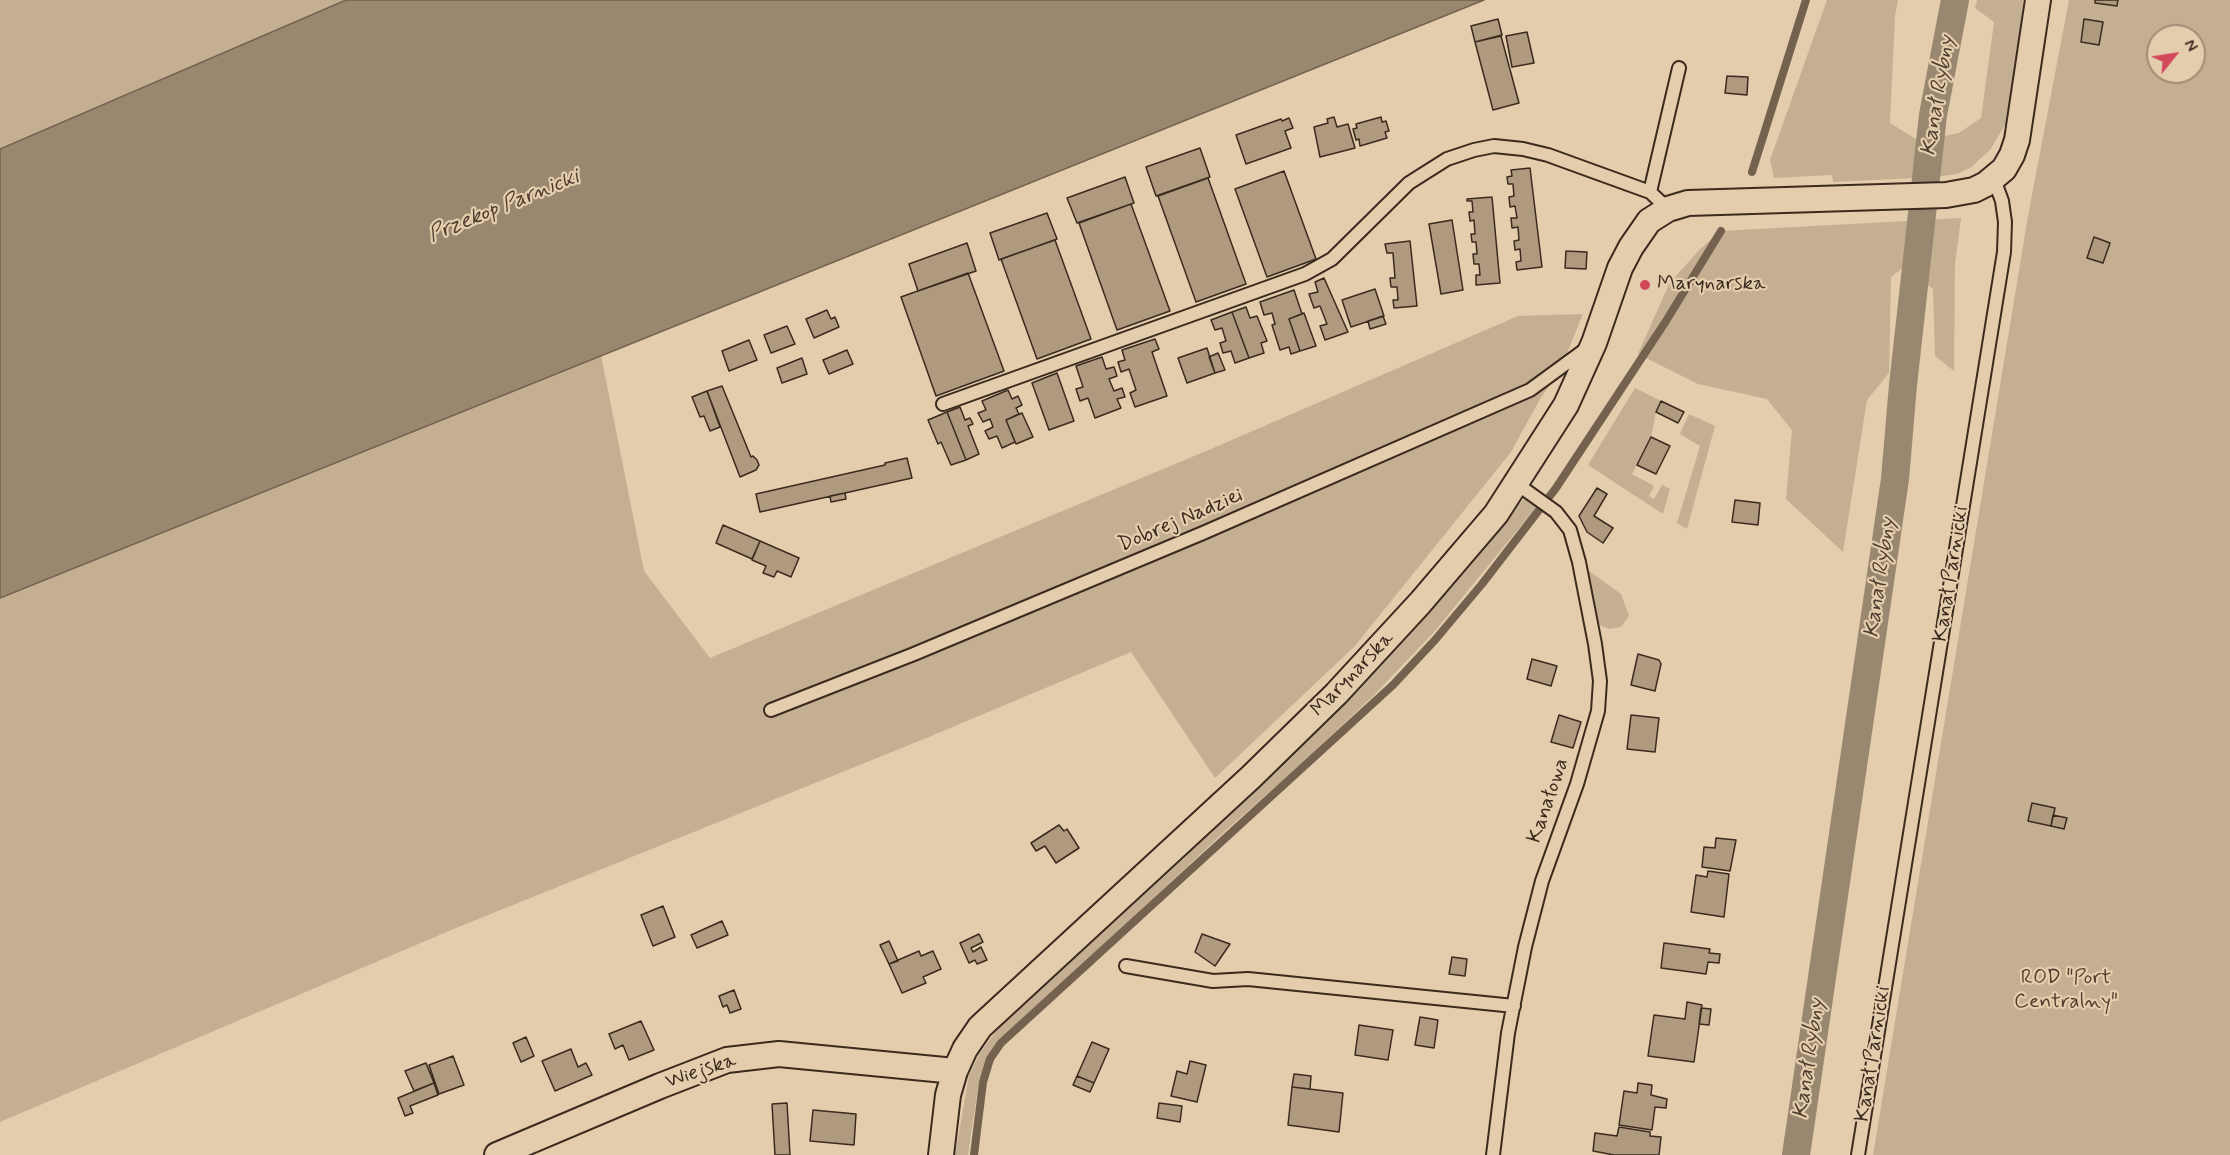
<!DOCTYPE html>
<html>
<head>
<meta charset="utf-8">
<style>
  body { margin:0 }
  #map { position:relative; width:2230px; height:1155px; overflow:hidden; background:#e3cdad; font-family:Mynerve,sans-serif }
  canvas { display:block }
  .north { position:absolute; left:2146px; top:24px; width:60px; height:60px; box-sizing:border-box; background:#e3cdad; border:2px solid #a08c74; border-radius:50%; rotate:60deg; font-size:16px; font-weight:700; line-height:24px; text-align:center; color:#3b2a1e }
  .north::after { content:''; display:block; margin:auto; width:21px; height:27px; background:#d1495b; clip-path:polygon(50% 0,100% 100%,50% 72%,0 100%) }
</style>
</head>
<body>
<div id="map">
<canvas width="2230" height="1155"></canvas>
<div class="north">N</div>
</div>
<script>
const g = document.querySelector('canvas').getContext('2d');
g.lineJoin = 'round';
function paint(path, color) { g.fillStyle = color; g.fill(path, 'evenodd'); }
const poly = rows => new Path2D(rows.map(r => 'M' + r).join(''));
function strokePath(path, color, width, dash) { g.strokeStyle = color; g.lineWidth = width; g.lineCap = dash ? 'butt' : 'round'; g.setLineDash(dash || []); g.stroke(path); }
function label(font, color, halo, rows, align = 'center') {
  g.font = font + ' Mynerve,sans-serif'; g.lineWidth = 4.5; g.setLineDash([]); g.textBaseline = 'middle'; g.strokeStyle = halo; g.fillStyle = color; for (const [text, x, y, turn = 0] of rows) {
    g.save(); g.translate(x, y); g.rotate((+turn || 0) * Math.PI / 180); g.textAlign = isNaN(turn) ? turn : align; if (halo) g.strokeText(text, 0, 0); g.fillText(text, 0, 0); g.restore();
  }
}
const green = poly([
  [0,0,346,0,0,149],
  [1827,0,1898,0,1895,16,1890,123,1919,141,1959,133,1981,118,1994,22,1975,8,1977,0,2023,0,2018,61,2009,111,2005,125,1990,150,1970,168,1957,174,1935,177,1833,182,1832,175,1774,178,1770,160],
  [2069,0,2230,0,2230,1155,1873,1155,2028,216],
  [2158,36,2194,36,2194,72,2158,72],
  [1961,218,1955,264,1954,371,1935,356,1933,289,1904,267,1891,277,1889,373,1867,400,1843,552,1786,499,1792,430,1767,399,1698,384,1638,354,1669,284,1699,250,1721,231],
  [1583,314,1560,370,1540,399,1511,452,1355,646,1215,778,1131,652,924,739,456,928,0,1122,0,598,601,355,644,571,710,658,1211,449,1518,316],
  [1635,388,1661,401,1656,412,1651,437,1632,474,1654,486,1649,496,1654,499,1662,485,1670,489,1663,514,1588,465],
  [1689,414,1715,426,1687,529,1677,523,1700,446,1680,434],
  [1526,496,1537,506,1434,632,1374,695,1303,762,1224,832,991,1051,979,1080,968,1155,955,1155,969,1075,980,1053,997,1030,1183,859,1335,714,1456,581],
  [1585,568,1621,594,1629,616,1621,627,1609,629,1597,624]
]);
const water = poly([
  [346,0,1484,0,0,598,0,149,346,0]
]);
const stream = poly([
  [1752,172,1806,0],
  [974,1155,983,1082,990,1059,1001,1043,1393,685,1435,640,1482,584,1556,488,1666,321,1721,231]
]);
const canal = poly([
  [1796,1155,1895,479,1903,385,1933,115,1955,0]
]);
const building = poly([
  [2095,0,2118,0,2117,6,2095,3,2095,0],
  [1498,19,1502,35,1475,42,1471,26,1498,19],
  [2084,19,2103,22,2099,45,2081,42,2084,19],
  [1527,32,1534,63,1512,67,1506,36,1527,32],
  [1501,36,1519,103,1493,110,1475,42,1501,36],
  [1727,76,1748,77,1747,95,1725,93,1727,76],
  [1334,117,1337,127,1348,124,1355,148,1320,157,1314,127,1328,123,1327,119,1334,117],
  [1381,117,1382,122,1386,121,1389,131,1385,132,1387,138,1360,146,1359,139,1356,140,1353,129,1357,128,1356,124,1381,117],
  [1289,118,1293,128,1285,131,1291,148,1246,164,1236,135,1281,119,1282,121,1289,118],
  [1200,148,1210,177,1156,196,1146,167,1200,148],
  [1530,168,1542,267,1517,270,1516,262,1521,261,1520,249,1515,250,1514,241,1519,240,1518,227,1512,228,1511,218,1517,218,1515,206,1510,207,1509,197,1514,196,1513,184,1508,184,1507,177,1512,176,1511,170,1530,168],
  [1284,171,1316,259,1267,277,1235,189,1284,171],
  [1125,177,1134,203,1077,223,1067,198,1125,177],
  [1208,178,1246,284,1196,302,1158,196,1208,178],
  [1492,197,1500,283,1476,285,1476,275,1480,275,1479,264,1474,264,1473,254,1477,254,1476,242,1472,242,1471,234,1475,234,1474,220,1470,221,1469,212,1473,212,1472,201,1467,201,1467,199,1492,197],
  [1131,204,1170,311,1117,330,1079,223,1131,204],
  [1047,213,1057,239,999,260,990,233,1047,213],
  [1452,220,1463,290,1441,294,1429,224,1452,220],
  [2094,237,2110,243,2103,263,2087,258,2094,237],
  [1055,240,1091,339,1037,359,1001,259,1055,240],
  [1410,241,1417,306,1394,308,1393,300,1398,300,1397,287,1391,287,1390,278,1395,278,1393,253,1387,253,1385,244,1410,241],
  [967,243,976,271,918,291,909,264,967,243],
  [1566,251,1587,252,1586,269,1565,268,1566,251],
  [968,273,1004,371,936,396,901,297,968,273],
  [1324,278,1348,332,1325,340,1320,326,1327,324,1320,306,1314,308,1309,294,1318,292,1315,282,1324,278],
  [1375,289,1384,316,1351,327,1342,300,1375,289],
  [1294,290,1302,314,1289,319,1300,351,1291,354,1289,347,1280,350,1272,325,1275,324,1272,313,1264,315,1260,302,1294,290],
  [1246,307,1250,318,1257,316,1267,341,1261,343,1264,353,1249,358,1232,312,1246,307],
  [827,310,831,319,835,317,839,327,814,338,806,319,827,310],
  [1232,312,1249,358,1235,363,1231,351,1223,353,1220,343,1226,341,1222,328,1215,330,1211,320,1232,312],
  [1304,313,1316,346,1300,351,1289,319,1304,313],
  [1383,316,1386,324,1370,329,1368,321,1383,316],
  [787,326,795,344,771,353,764,335,787,326],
  [1155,339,1159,349,1152,352,1167,396,1135,407,1130,393,1136,390,1129,369,1121,372,1118,362,1125,360,1122,350,1155,339],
  [749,340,757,360,729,371,722,351,749,340],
  [1207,348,1215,373,1187,383,1178,358,1207,348],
  [847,350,853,364,829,374,823,360,847,350],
  [1218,353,1225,370,1215,373,1209,357,1218,353],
  [1102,357,1106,369,1114,367,1117,376,1109,379,1114,391,1122,388,1125,397,1117,399,1121,408,1095,418,1088,398,1080,401,1076,389,1083,387,1076,366,1102,357],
  [802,358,807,374,782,383,777,368,802,358],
  [1057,373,1074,421,1049,430,1032,383,1057,373],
  [722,386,751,457,753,456,757,460,759,465,756,470,740,477,707,391,722,386],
  [1008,390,1012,399,1018,396,1022,405,1016,408,1019,414,1006,420,1015,442,1002,448,997,436,989,439,985,431,993,427,990,419,983,422,978,413,986,410,982,401,1008,390],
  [707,391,720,427,710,431,704,416,700,417,692,397,707,391],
  [1661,401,1684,412,1678,423,1656,412,1661,401],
  [960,407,965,420,970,418,973,424,968,426,979,454,966,460,947,412,960,407],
  [947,412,966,460,951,465,941,442,938,444,928,420,947,412],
  [1022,413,1033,437,1016,444,1006,420,1022,413],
  [1651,437,1670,446,1656,474,1637,465,1651,437],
  [907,458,912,478,760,512,756,494,885,465,885,463,907,458],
  [1597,488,1607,494,1594,516,1613,528,1603,543,1587,532,1579,516,1597,488],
  [845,493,846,499,831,502,830,496,845,493],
  [1735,500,1760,503,1758,525,1732,522,1735,500],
  [723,525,760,541,752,559,716,543,723,525],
  [760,541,799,558,791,577,777,571,774,577,763,573,766,566,752,560,760,541],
  [1638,654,1659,660,1661,664,1655,691,1631,685,1638,654],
  [1532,659,1557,666,1551,686,1527,679,1532,659],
  [1559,715,1581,722,1573,748,1551,742,1559,715],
  [1631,715,1659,718,1655,752,1627,749,1631,715],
  [2032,803,2055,808,2051,826,2028,821,2032,803],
  [2053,815,2067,818,2064,829,2051,826,2053,815],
  [1059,825,1064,831,1067,829,1079,848,1056,863,1045,846,1036,851,1031,843,1059,825],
  [1716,838,1736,840,1730,871,1702,867,1704,847,1715,848,1716,838],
  [1708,871,1729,874,1724,917,1691,912,1696,875,1707,877,1708,871],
  [663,906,675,937,653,946,641,915,663,906],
  [722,921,728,935,697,948,691,935,722,921],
  [979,934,983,942,971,948,973,952,981,947,987,960,977,964,975,960,969,963,960,943,979,934],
  [1202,934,1230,944,1215,966,1195,952,1202,934],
  [889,941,898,961,889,964,880,945,889,941],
  [1664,943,1710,949,1709,953,1720,954,1719,963,1708,962,1706,974,1661,968,1664,943],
  [919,951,921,956,933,951,941,969,923,977,926,983,902,993,889,964,919,951],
  [1452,957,1467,959,1465,976,1449,974,1452,957],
  [734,990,741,1009,730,1013,727,1005,723,1007,719,996,734,990],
  [1687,1002,1702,1005,1694,1062,1648,1056,1654,1015,1685,1019,1687,1002],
  [1701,1008,1711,1009,1709,1025,1699,1024,1701,1008],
  [1420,1017,1438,1020,1434,1048,1415,1045,1420,1017],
  [641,1021,654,1050,629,1060,623,1045,615,1049,609,1034,641,1021],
  [1359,1025,1393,1030,1388,1060,1355,1055,1359,1025],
  [526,1037,534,1056,521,1062,513,1043,526,1037],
  [1092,1042,1109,1049,1094,1083,1077,1076,1092,1042],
  [571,1049,578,1067,586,1063,592,1075,555,1091,542,1061,571,1049],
  [453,1056,464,1085,439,1094,429,1065,453,1056],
  [1190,1061,1206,1065,1197,1102,1171,1096,1177,1071,1187,1074,1190,1061],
  [426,1063,434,1083,414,1091,405,1071,426,1063],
  [1294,1074,1311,1076,1310,1089,1292,1087,1294,1074],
  [1077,1076,1094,1083,1090,1092,1073,1085,1077,1076],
  [434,1083,438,1095,410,1106,413,1113,405,1116,398,1098,434,1083],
  [1638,1083,1652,1085,1651,1095,1667,1099,1666,1108,1655,1107,1652,1130,1619,1125,1624,1091,1637,1093,1638,1083],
  [1292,1087,1343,1093,1339,1132,1288,1125,1292,1087],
  [787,1103,790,1155,775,1155,772,1104,787,1103],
  [1159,1103,1182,1106,1180,1122,1157,1118,1159,1103],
  [813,1110,856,1114,854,1145,810,1141,813,1110],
  [1619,1127,1650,1132,1650,1136,1661,1137,1659,1155,1614,1155,1593,1151,1595,1133,1617,1136,1619,1127]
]);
const service = poly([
  [1650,192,1679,68],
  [943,404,1305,274,1332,259,1409,183,1447,159,1474,150,1494,146,1523,149,1548,155,1650,192,1668,209],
  [771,710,914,654,1203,533,1530,390,1586,349],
  [1126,966,1213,981,1248,979,1514,1006],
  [1493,1155,1508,1033,1525,947,1542,881,1577,784,1598,711,1600,681,1595,644,1579,562,1570,530,1556,512,1517,484],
  [1858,1155,2004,252,2005,222,2002,201,1994,179]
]);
const minor = poly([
  [497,1155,660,1086,727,1060,779,1054,955,1071],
  [941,1155,948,1095,955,1071,965,1049,980,1027,1251,777,1336,694,1420,603,1496,514,1566,405,1594,343,1620,268,1631,247,1649,221,1668,209,1688,203,1946,195,1974,190,1986,184,2004,169,2012,155,2017,140,2038,0]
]);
const markers = [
  [1645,285,6,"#d1495b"]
];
const poiNames = [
  ["Marynarska",1657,285]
];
const streetNames = [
  ["Dobrej Nadziei",1181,521,-23],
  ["Kanał Parnicki",1952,574,-81],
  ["Marynarska",1353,675,-46],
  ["Kanałowa",1549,801,-71],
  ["Kanał Parnicki",1874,1054,-81],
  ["Wiejska",701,1072,-18]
];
const parkNames = [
  ["ROD \"Port",2066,979],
  ["Centralny\"",2066,1003]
];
const waterNames = [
  ["Kanał Rybny",1939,96,-81],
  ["Przekop Parnicki",504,207,-22],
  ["Kanał Rybny",1881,578,-82],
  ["Kanał Rybny",1810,1059,-82]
];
paint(green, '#c5af93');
paint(water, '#9a876f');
strokePath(water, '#74624f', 1.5);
strokePath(stream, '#74624f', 8);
strokePath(canal, '#9a876f', 28);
paint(building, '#af9a80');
strokePath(building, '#3b2a1e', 1.5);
strokePath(service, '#3b2a1e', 16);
strokePath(minor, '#3b2a1e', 28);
strokePath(service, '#e3cdad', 12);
strokePath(minor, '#e3cdad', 24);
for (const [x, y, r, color] of markers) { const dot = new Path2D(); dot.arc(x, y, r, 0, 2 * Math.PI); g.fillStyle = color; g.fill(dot); strokePath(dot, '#e3cdad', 2); }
label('21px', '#3b2a1e', '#e3cdad', poiNames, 'left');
label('21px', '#3b2a1e', '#e3cdad', streetNames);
label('21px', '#503e30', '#e3cdad', parkNames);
label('italic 22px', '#4e3d2e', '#e3cdad', waterNames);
</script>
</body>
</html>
